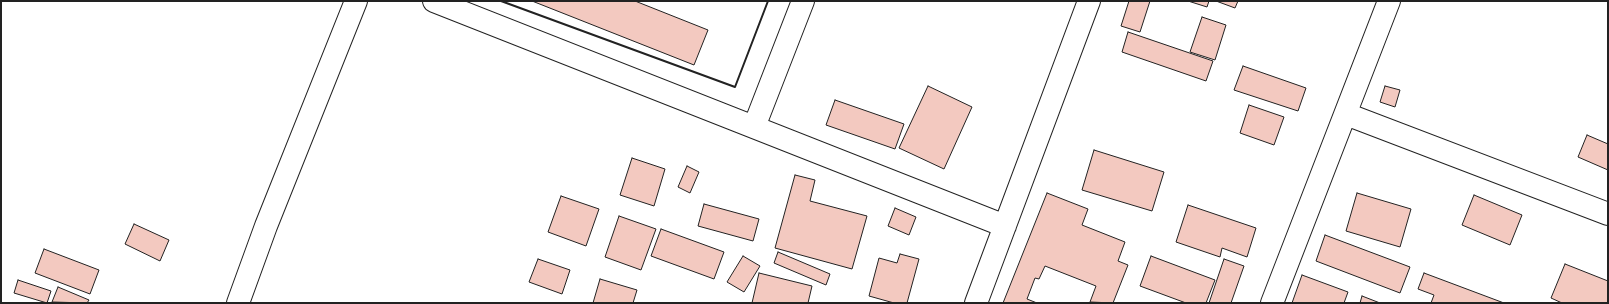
<!DOCTYPE html>
<html>
<head>
<meta charset="utf-8">
<style>
  body { margin:0 }
  #map { position:relative; width:1609px; height:304px; overflow:hidden; background:#fff; font-family:"Alegreya Sans",sans-serif }
  canvas { display:block }
  .frame { position:absolute; inset:0; border:2px solid #222; pointer-events:none }
</style>
</head>
<body>
<div id="map">
<canvas width="1609" height="304"></canvas>
<div class="frame"></div>
</div>
<script>
const g = document.querySelector('canvas').getContext('2d');
g.lineJoin = 'round';
function paint(path, color) { g.fillStyle = color; g.fill(path, 'evenodd'); }
const poly = rows => new Path2D(rows.map(r => 'M' + r).join(''));
function strokePath(path, color, width, dash) { g.strokeStyle = color; g.lineWidth = width; g.lineCap = dash ? 'butt' : 'round'; g.setLineDash(dash || []); g.stroke(path); }
const building = poly([
  [532,1,635,1,708,30,694,65,532,1],
  [1129,1,1150,1,1140,32,1121,26,1129,1],
  [1188,1,1209,1,1207,7,1188,1],
  [1216,1,1238,1,1235,8,1216,1],
  [1202,17,1226,25,1215,60,1190,52,1202,17],
  [1128,32,1213,61,1206,81,1122,52,1128,32],
  [1243,66,1306,88,1298,111,1234,90,1243,66],
  [928,86,972,107,944,169,899,148,928,86],
  [1385,86,1400,90,1395,107,1380,102,1385,86],
  [835,100,904,124,895,149,826,125,835,100],
  [1249,105,1284,117,1274,145,1240,133,1249,105],
  [1587,135,1608,144,1608,170,1578,157,1587,135],
  [1094,150,1164,172,1152,211,1082,190,1094,150],
  [632,158,665,169,654,206,620,195,632,158],
  [687,166,699,172,690,193,678,187,687,166],
  [795,175,815,180,810,201,867,216,852,269,775,248,795,175],
  [1047,193,1088,209,1082,225,1125,242,1118,261,1128,265,1113,303,1090,302,1096,286,1045,266,1039,279,1035,278,1027,299,1037,303,1003,303,1047,193],
  [1357,193,1411,209,1400,247,1346,231,1357,193],
  [1474,195,1522,215,1510,245,1462,225,1474,195],
  [561,196,599,209,586,246,548,232,561,196],
  [704,204,759,219,753,241,698,226,704,204],
  [1188,205,1256,228,1247,257,1222,248,1220,257,1176,242,1188,205],
  [895,208,916,217,909,235,888,226,895,208],
  [619,216,656,229,641,270,605,257,619,216],
  [134,224,169,240,160,261,125,244,134,224],
  [661,229,724,252,714,279,651,256,661,229],
  [1325,235,1410,267,1400,293,1316,261,1325,235],
  [44,249,99,270,90,294,35,273,44,249],
  [778,252,830,274,826,285,774,263,778,252],
  [900,254,919,259,907,303,894,303,869,296,879,258,897,263,900,254],
  [743,256,760,266,744,292,727,282,743,256],
  [1151,256,1215,280,1206,303,1186,303,1140,286,1151,256],
  [538,259,570,270,562,294,529,282,538,259],
  [1224,259,1244,266,1231,303,1209,303,1224,259],
  [1565,264,1608,281,1608,303,1562,303,1551,298,1565,264],
  [759,273,812,286,808,303,752,303,759,273],
  [1424,273,1504,303,1431,303,1434,295,1418,289,1424,273],
  [1302,275,1348,292,1344,303,1292,303,1302,275],
  [600,279,637,290,633,303,593,303,600,279],
  [18,280,51,291,47,303,14,293,18,280],
  [58,287,89,300,87,303,52,302,58,287],
  [1362,296,1380,303,1360,303,1362,296]
]);
const minor = poly([
  [434,1,1005,226],
  [1346,114,1608,214],
  [754,127,803,1],
  [238,303,266,226,356,1],
  [976,303,1089,1],
  [1272,303,1389,1]
]);
const wall = poly([
  [501,1,735,87,768,1]
]);
paint(building, '#f3c9c0');
strokePath(building, '#222', 1);
strokePath(minor, '#222', 24);
strokePath(minor, '#fff', 22);
strokePath(wall, '#222', 2);
</script>
</body>
</html>
